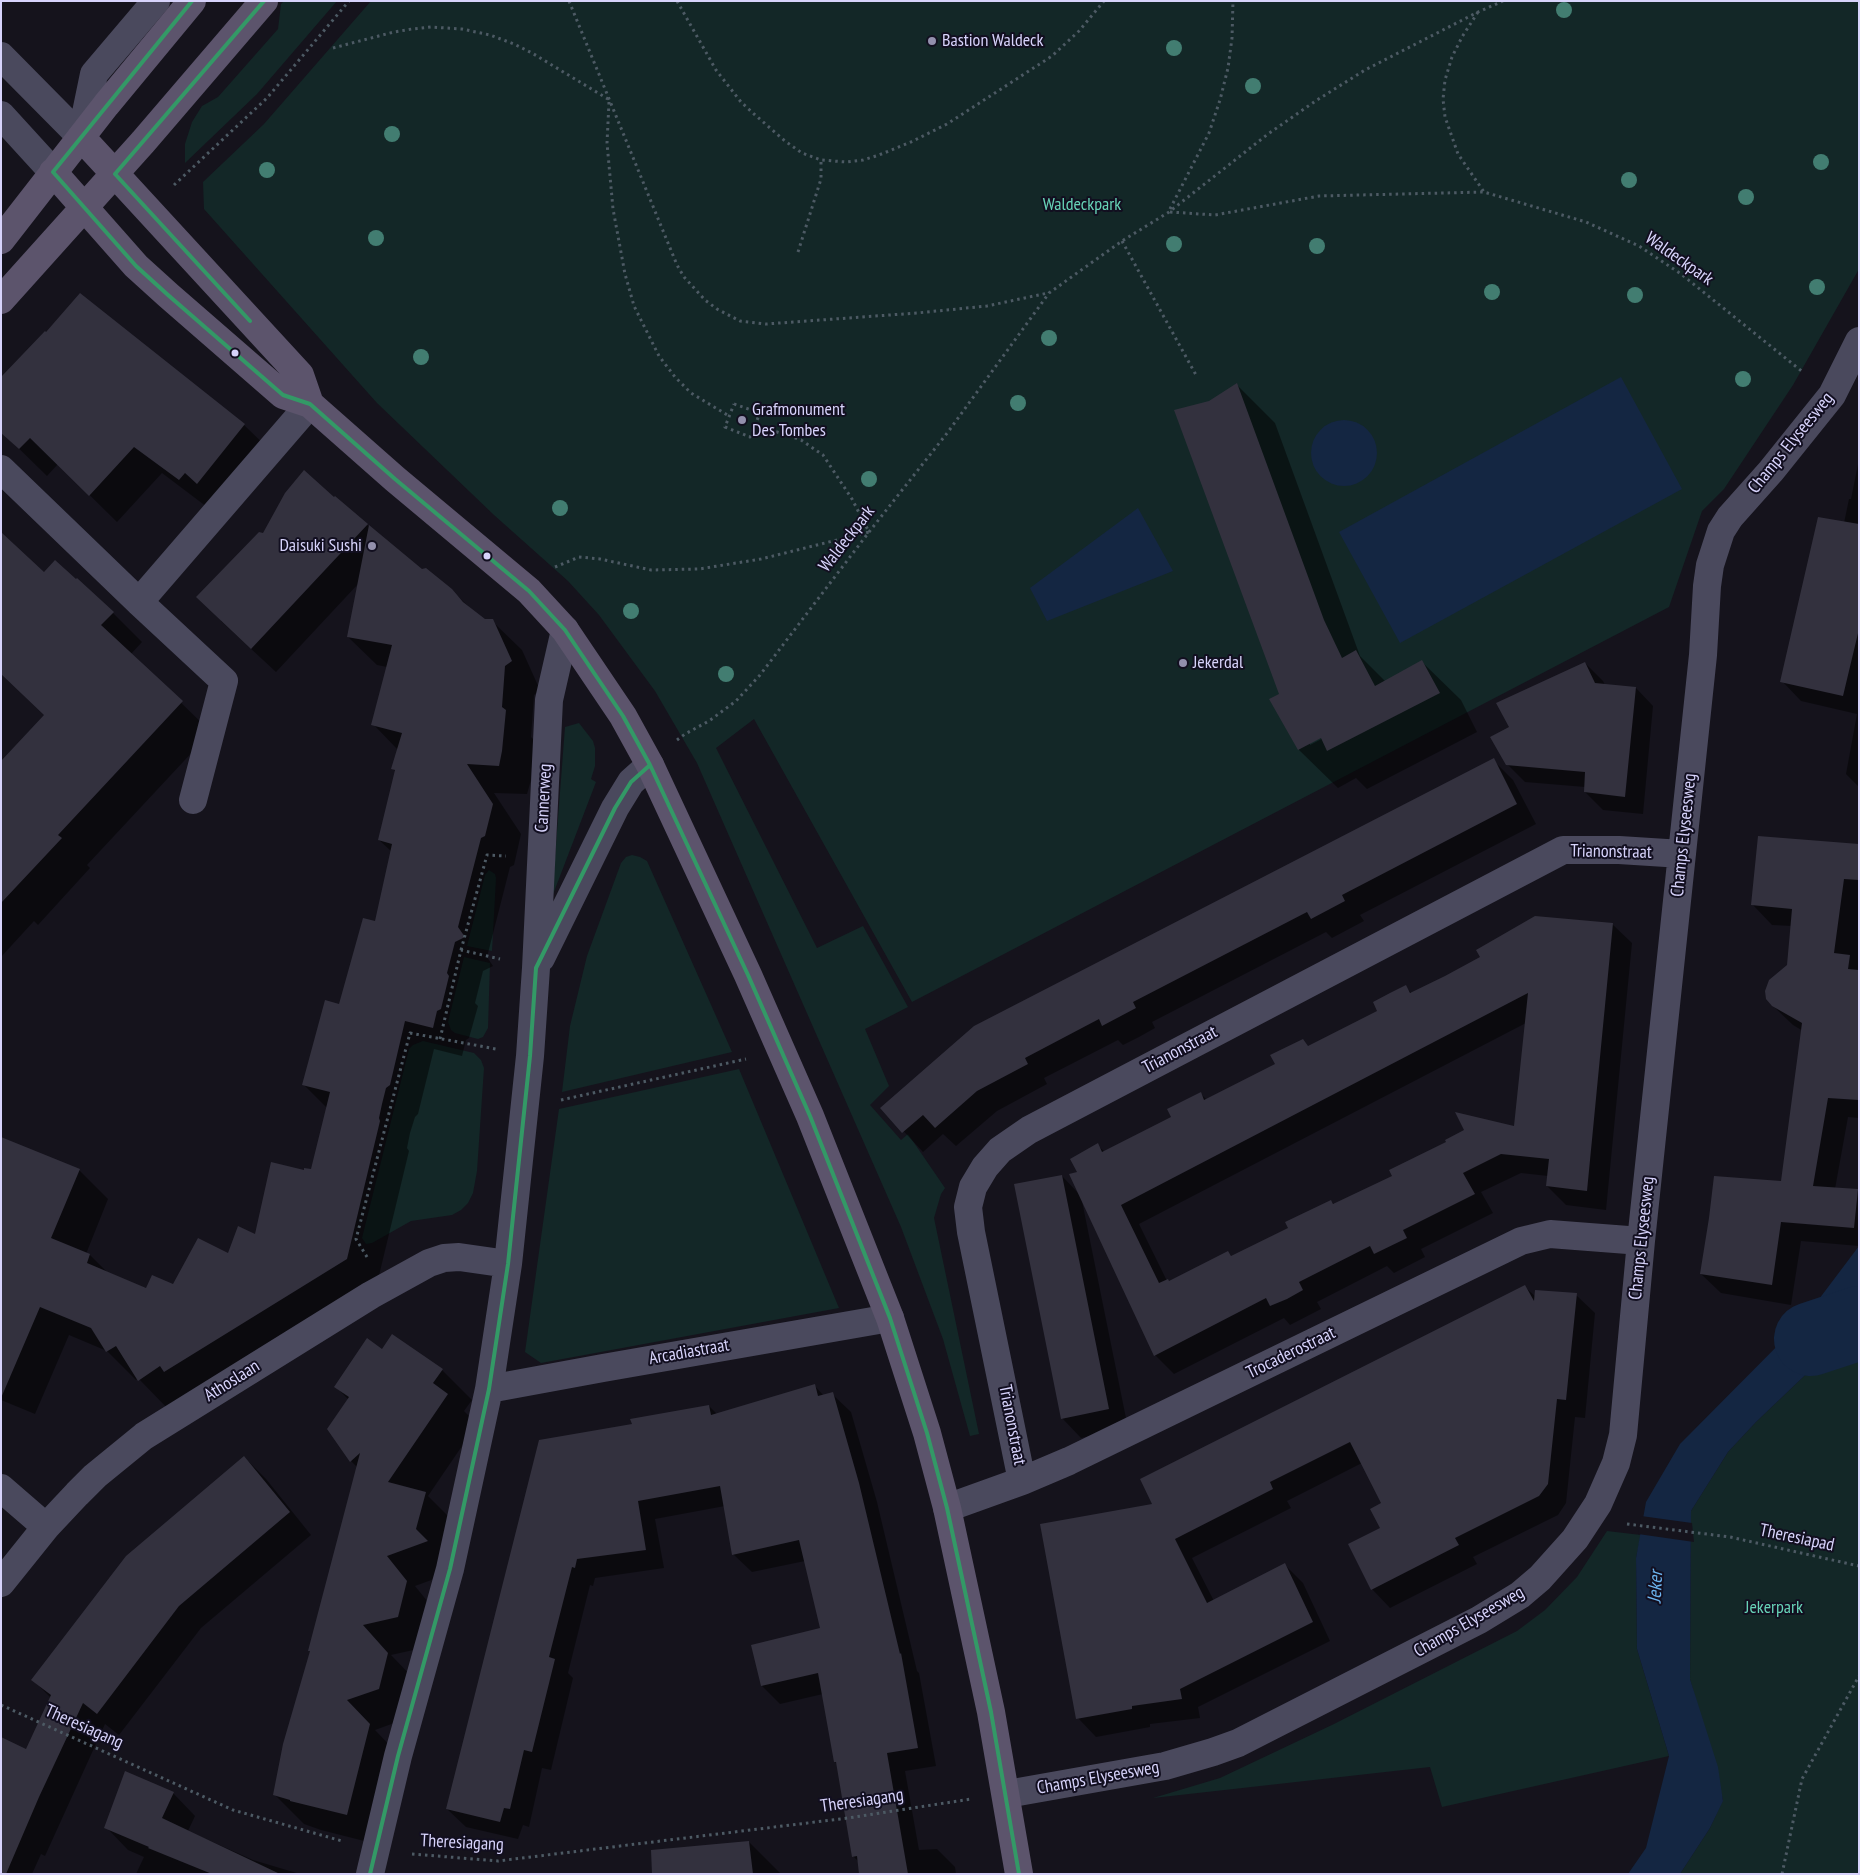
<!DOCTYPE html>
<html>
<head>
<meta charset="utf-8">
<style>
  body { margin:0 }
  #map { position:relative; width:1860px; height:1875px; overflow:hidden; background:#15131c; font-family:"PT Sans Narrow",sans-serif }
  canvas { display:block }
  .frame { position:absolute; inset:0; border:2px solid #d7d3fb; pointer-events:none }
</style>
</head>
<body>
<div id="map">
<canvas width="1860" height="1875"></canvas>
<div class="frame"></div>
</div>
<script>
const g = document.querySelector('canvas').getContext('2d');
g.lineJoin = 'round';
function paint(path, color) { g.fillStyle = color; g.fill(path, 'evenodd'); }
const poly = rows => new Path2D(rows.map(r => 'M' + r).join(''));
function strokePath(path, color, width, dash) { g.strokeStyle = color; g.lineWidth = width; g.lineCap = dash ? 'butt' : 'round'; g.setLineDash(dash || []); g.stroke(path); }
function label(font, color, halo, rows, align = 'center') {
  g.font = font + ' "PT Sans Narrow",sans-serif'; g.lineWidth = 4; g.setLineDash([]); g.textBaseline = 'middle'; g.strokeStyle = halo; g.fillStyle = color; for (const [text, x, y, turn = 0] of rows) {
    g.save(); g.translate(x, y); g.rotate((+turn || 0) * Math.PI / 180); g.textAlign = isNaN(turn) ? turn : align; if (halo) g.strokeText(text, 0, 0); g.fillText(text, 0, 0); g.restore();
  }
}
const green = poly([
  [284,1,337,1,257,94,185,163,185,144,192,122,202,106,218,97,278,29,281,4],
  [371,1,1859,1,1859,269,1793,385,1724,489,1702,511,1669,607,912,1002,754,719,716,748,817,948,863,926,908,1007,865,1029,889,1086,870,1105,901,1140,908,1134,945,1188,941,1194,934,1218,979,1434,970,1436,943,1339,901,1227,697,763,655,691,599,615,568,581,494,515,377,403,204,209,203,182,264,124],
  [579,723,593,741,595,748,595,766,591,779,596,782,552,897,565,727],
  [632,855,640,857,647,861,732,1052,562,1092,570,1026,587,956,621,863,626,857],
  [489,870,495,874,496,878,492,951,467,946,485,875],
  [464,957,490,963,488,1028,483,1037,478,1039,455,1033,451,1030,448,1022],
  [423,1041,474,1053,481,1060,484,1068,477,1171,473,1193,468,1203,461,1210,452,1215,411,1221,372,1243,366,1244,362,1238,409,1049,413,1045],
  [739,1069,839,1308,541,1363,525,1352,559,1109],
  [1859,1315,1859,1874,1680,1874,1710,1828,1723,1800,1690,1679,1691,1511,1728,1452,1756,1422,1821,1360],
  [1607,1531,1641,1535,1636,1558,1637,1649,1669,1756,1442,1807,1430,1767,1153,1798,1220,1778,1334,1724,1517,1631,1545,1610,1577,1577]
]);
const water = poly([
  [1621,377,1682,489,1400,643,1339,532],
  '1311 453a33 33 0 1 1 66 0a33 33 0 1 1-66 0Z',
  [1138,508,1173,571,1047,621,1030,588],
  [1859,1246,1859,1315,1821,1360,1756,1422,1728,1452,1691,1511,1690,1679,1718,1767,1723,1801,1710,1828,1680,1874,1628,1874,1646,1848,1669,1756,1637,1649,1636,1558,1646,1502,1680,1444,1804,1319]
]);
const pier = poly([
  [1641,1516,1692,1523,1694,1542,1638,1534]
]);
const shadow = poly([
  [81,295,244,425,272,452,207,507,162,473,117,522,58,464,47,476,1,431,45,333],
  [1237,385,1275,423,1360,656,1386,682,1422,662,1461,700,1477,732,1367,789,1356,778,1338,788,1299,750,1271,699,1281,695],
  [1327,736,1310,745,1310,742],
  [1859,459,1859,787,1846,774,1857,714,1801,701,1782,681,1844,523,1849,499,1851,499],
  [335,498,421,570,451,590,484,621,492,621,522,650,540,690,534,695,531,737,534,740,531,780,527,794,494,793,521,834,514,865,510,867,487,957,493,966,483,971,475,1003,478,1006,469,1038,466,1040,462,1056,434,1049,418,1114,415,1117,410,1133,407,1148,409,1151,376,1288,168,1409,138,1378,136,1380,107,1351,69,1335,35,1414,1,1400,1,1138,79,1170,108,1199,86,1254,90,1255,107,1272,147,1289,173,1286,228,1255,256,1236,305,1172,311,1171,328,1109,304,1085,376,923,392,852,379,840,396,772,393,769,398,750,373,724,387,667,377,665,348,637,359,583,276,672,221,621,264,534],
  [44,574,113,613,142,642,131,654,211,732,87,865,90,868,38,925,34,921,1,957,1,762,46,716],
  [1585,663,1603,681,1605,685,1636,688,1653,706,1643,814,1603,810,1585,792,1585,787,1525,782,1507,764,1511,728],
  [1493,760,1513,780,1536,824,1360,915,1364,921,1332,938,1326,932,1152,1022,1155,1028,1139,1037,1123,1045,1118,1040,1044,1078,1047,1084,997,1111,956,1146,943,1134,923,1152,882,1108],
  [1859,846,1859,1118,1848,1117,1835,1189,1857,1190,1859,1192,1859,1246,1801,1241,1791,1305,1721,1293,1701,1274,1782,1183,1803,1031,1793,1025,1772,1005,1788,965,1792,926,1772,925,1753,905],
  [1612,924,1632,943,1606,1210,1566,1205,1547,1186,1548,1176,1521,1173,1481,1192,1493,1213,1421,1249,1425,1257,1394,1273,1387,1266,1317,1302,1321,1309,1290,1325,1284,1318,1174,1374,1155,1355,1082,1201,1128,1428,1081,1438,1062,1418,1062,1176,1080,1195,1079,1173,1097,1145,1105,1152,1173,1117,1200,1093,1207,1100,1379,1011,1406,987,1412,994],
  [1526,1023,1515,1128,1335,1205,1331,1201,1290,1229,1232,1257,1228,1252,1169,1282,1167,1281,1139,1224],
  [1525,1287,1536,1297,1576,1295,1595,1313,1585,1418,1575,1417,1566,1503,1558,1515,1473,1557,1477,1564,1390,1608,1372,1589,1381,1529,1383,1504,1362,1463,1287,1501,1291,1508,1192,1558,1214,1601,1285,1565,1303,1583,1330,1641,1198,1707,1200,1718,1150,1724,1150,1727,1096,1737,1078,1718,1154,1504],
  [383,1350,442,1370,472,1400,464,1411,477,1424,428,1496,455,1523,456,1571,415,1586,436,1612,427,1647,391,1655,418,1683,408,1718,375,1730,399,1755,376,1844,321,1830,304,1824,274,1794,357,1467,351,1461,349,1400,336,1387],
  [814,1385,824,1396,832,1394,851,1412,877,1502,917,1671,919,1673,936,1766,905,1771,919,1850,937,1849,955,1867,956,1874,860,1874,860,1863,853,1856,837,1764,835,1762,823,1694,780,1704,762,1686,822,1629,805,1561,752,1572,733,1554,725,1506,655,1519,664,1568,595,1578,593,1586,590,1585,568,1673,573,1678,551,1770,542,1768,529,1827,523,1825,518,1839,466,1827,447,1809,633,1425,709,1406,717,1414],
  [244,1457,266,1479,311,1535,201,1628,119,1735,105,1724,45,1856,41,1854,32,1874,1,1874,27,1750,51,1698,33,1680],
  [173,1793,195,1816,188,1831,253,1860,300,1874,136,1874,144,1857,128,1850,106,1827],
  [749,1842,781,1874,700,1874]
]);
const river = poly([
  [1811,1339,1859,1323]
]);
const building = poly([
  [80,293,245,424,197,484,185,473,179,480,134,447,89,496,30,438,19,449,1,433,1,377,45,331,46,332],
  [1237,383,1324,620,1342,658,1356,650,1375,686,1422,660,1440,693,1327,751,1321,738,1298,750,1269,699,1279,694,1174,410,1209,401],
  [304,470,334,497,335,496,368,524,251,649,196,597,259,532,263,533,285,493],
  [1818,517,1859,524,1859,629,1843,696,1780,682],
  [369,525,422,569,426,568,452,589,463,602,485,619,493,619,512,661,505,666,502,707,506,710,502,751,499,766,467,764,493,804,485,836,481,838,458,927,465,937,455,942,447,973,449,976,441,1009,437,1011,433,1028,405,1021,390,1085,386,1088,382,1104,379,1118,380,1121,347,1259,164,1372,160,1366,138,1381,116,1346,106,1352,91,1328,40,1307,1,1398,1,1137,80,1169,51,1238,90,1254,87,1263,146,1288,152,1275,173,1284,198,1238,228,1253,238,1226,255,1234,271,1162,304,1170,304,1168,311,1169,330,1092,302,1085,325,1000,339,1004,363,918,375,921,392,844,378,840,395,770,391,769,402,733,371,725,392,645,347,637],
  [1,532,44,572,55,560,76,579,77,578,114,612,101,625,183,701,58,835,62,838,1,903,1,761,44,715,1,674],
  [1585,662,1595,683,1636,687,1625,797,1584,792,1585,772,1506,765,1490,737,1509,727,1496,703],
  [1494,758,1517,804,1342,895,1345,901,1311,919,1307,912,1133,1002,1136,1008,1102,1026,1099,1019,1025,1058,1028,1064,977,1091,935,1128,923,1115,902,1133,880,1108,974,1026],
  [1758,836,1859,844,1859,880,1844,879,1834,953,1850,955,1848,969,1859,970,1859,1100,1828,1098,1813,1186,1858,1189,1854,1228,1781,1222,1772,1285,1700,1274,1709,1218,1714,1176,1781,1181,1802,1023,1772,1006,1766,999,1765,991,1769,980,1787,965,1792,909,1751,905],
  [1535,916,1613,923,1587,1191,1546,1186,1549,1159,1501,1154,1463,1173,1475,1194,1403,1230,1407,1238,1374,1254,1370,1246,1299,1282,1303,1290,1287,1299,1270,1306,1266,1298,1154,1356,1069,1174,1077,1172,1070,1159,1098,1143,1102,1152,1171,1117,1167,1109,1201,1092,1204,1100,1275,1064,1270,1055,1303,1039,1308,1046,1377,1011,1373,1002,1390,993,1406,985,1410,993,1445,976,1480,957,1476,950],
  [1528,993,1514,1126,1455,1112,1464,1130,1445,1140,1446,1142,1389,1170,1392,1176,1333,1204,1331,1200,1285,1222,1288,1228,1231,1256,1228,1251,1169,1281,1168,1279,1159,1283,1121,1205],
  [1062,1175,1109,1409,1061,1419,1014,1184],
  [1525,1285,1534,1301,1535,1290,1577,1293,1566,1400,1557,1399,1548,1484,1539,1496,1455,1538,1459,1545,1371,1590,1348,1544,1380,1528,1370,1509,1381,1503,1350,1442,1270,1482,1273,1489,1175,1539,1207,1603,1285,1563,1313,1622,1180,1689,1182,1699,1132,1706,1132,1709,1076,1719,1040,1524,1152,1504,1140,1479],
  [392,1334,443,1369,433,1383,448,1394,388,1482,426,1492,416,1529,428,1541,387,1556,407,1581,398,1617,363,1625,388,1653,379,1689,347,1700,370,1724,347,1815,290,1801,290,1800,273,1795,283,1744,310,1651,308,1651,360,1453,350,1462,327,1429,349,1397,334,1387,367,1338,382,1349],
  [815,1384,818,1396,833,1392,859,1483,900,1654,901,1653,918,1748,887,1753,908,1874,859,1874,857,1856,852,1857,836,1762,834,1762,818,1673,761,1686,751,1645,820,1628,799,1540,732,1555,720,1486,638,1501,646,1550,577,1559,575,1568,572,1567,549,1657,555,1659,532,1752,524,1750,510,1809,504,1808,500,1822,446,1809,539,1440,632,1424,630,1419,709,1405,711,1415],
  [244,1456,290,1512,179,1606,97,1714,83,1703,39,1797,6,1874,1,1874,1,1737,26,1749,51,1695,31,1680,126,1556],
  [125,1771,174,1792,162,1818,280,1874,212,1874,148,1848,149,1847,104,1828],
  [749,1841,753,1874,652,1874,651,1850]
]);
const path = poly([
  [569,1,677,265,684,277,705,300,717,309,740,321,766,324,917,313,987,306,1048,293],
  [677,1,716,70,741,102,754,114,785,141,802,153,821,160,846,162,863,160,879,155,911,142,947,124,1052,56,1079,31,1104,1],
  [1478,12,1462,37,1452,57,1445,80,1443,99,1445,117,1458,154,1484,192],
  [333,48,394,32,412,29,431,27,462,29,490,35,514,44,532,53,608,99],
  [609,102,607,143,613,209,625,274,634,306,659,356,675,377,691,393,729,416],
  [174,185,267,98,349,1],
  [1170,209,1209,133,1220,100,1228,68,1232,38,1233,1],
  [1170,212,1215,215,1319,196,1484,192,1586,222,1639,246,1681,274,1804,373],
  [1122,241,1196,375],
  [798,252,821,179,821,160],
  [734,404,760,413,750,437,725,427,734,404],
  [555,567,579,557,600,559,651,570,699,569,761,559,869,532,852,499,823,455,801,440,756,425],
  [677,740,685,734,709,721,736,701,760,675,869,532,948,432,1049,293,1122,241,1169,212,1268,134,1317,100,1365,70,1478,12,1503,1],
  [461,950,487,855,506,856],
  [440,1039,461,950,500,959],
  [561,1100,746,1059],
  [367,1257,356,1239,410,1033,496,1049],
  [1627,1524,1730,1537,1859,1566],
  [1,1705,233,1810,342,1841],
  [412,1854,498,1861,848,1818,971,1799],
  [1782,1874,1802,1779,1859,1676]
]);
const minor = poly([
  [1,56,81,137],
  [1,115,53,172],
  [81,137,94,74,156,1],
  [1,469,139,602],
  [193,800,224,681,139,602,310,404],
  [541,958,615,808,631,782,650,765],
  [489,1389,603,1368,890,1318],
  [1022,1481,971,1232,968,1207,973,1187,985,1167,1000,1150,1029,1130,1563,850,1619,850,1682,854],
  [1,1488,46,1527],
  [947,1508,1022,1481,1069,1461,1521,1241,1550,1234,1641,1241],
  [1,1583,46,1527,77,1494,95,1476,144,1436,371,1295,429,1263,444,1258,459,1257,508,1264],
  [1007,1794,1165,1766,1213,1752,1238,1743,1479,1620,1520,1595,1540,1578,1575,1539,1598,1504,1616,1463,1623,1435,1641,1241,1703,655,1707,586,1710,565,1721,531,1730,517,1771,471,1832,395,1859,341],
  [370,1874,398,1756,450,1569,489,1389,508,1264,530,1056,536,968,549,700,565,630]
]);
const major = poly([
  [81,137,300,375,310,404],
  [53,172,136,266,168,295,283,395,310,404,395,479,529,591,565,630,623,716,650,765,748,975,810,1116,890,1318,927,1433,947,1508,991,1712,1019,1874],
  [1,240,106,105,192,1],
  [1,300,143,142,264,1]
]);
const bus1 = poly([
  [192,1,53,172,136,266,168,295,283,395,310,404,395,479,529,591,565,630,623,716,650,765,748,975,810,1116,890,1318,927,1433,947,1508,991,1712,1019,1874],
  [250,321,115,174,264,1],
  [370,1874,398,1756,450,1569,489,1389,508,1264,530,1056,536,968,615,808,631,782,650,765]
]);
const trees = [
  [1564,10],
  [1174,48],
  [1253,86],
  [392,134],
  [1821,162],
  [267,170],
  [1629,180],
  [1746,197],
  [376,238],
  [1174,244],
  [1317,246],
  [1817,287],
  [1492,292],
  [1635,295],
  [1049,338],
  [421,357],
  [1743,379],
  [1018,403],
  [869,479],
  [560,508],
  [631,611],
  [726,674]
];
const markers = [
  [932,41,5,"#9390ad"],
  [235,353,4.5,"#d7d3fb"],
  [742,420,5,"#9390ad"],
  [372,546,5,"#9390ad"],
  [487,556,4.5,"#d7d3fb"],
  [1183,663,5,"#9390ad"]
];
const poiNames = [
  ["Bastion Waldeck",942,41],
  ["Grafmonument",752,410],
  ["Des Tombes",752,431],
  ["Daisuki Sushi",362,546,"right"],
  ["Jekerdal",1193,663]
];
const parkNames = [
  ["Waldeckpark",1082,205],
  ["Jekerpark",1774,1608]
];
const streetNames = [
  ["Waldeckpark",1679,259,35],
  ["Champs Elyseesweg",1791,443,-51],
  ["Waldeckpark",847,539,-52],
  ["Cannerweg",544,798,-87],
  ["Champs Elyseesweg",1684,835,-84],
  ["Trianonstraat",1611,852,1],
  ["Trianonstraat",1180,1050,-28],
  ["Champs Elyseesweg",1642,1238,-84],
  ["Arcadiastraat",689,1352,-10],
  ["Trocaderostraat",1291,1353,-26],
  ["Athoslaan",232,1381,-32],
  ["Trianonstraat",1012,1425,79],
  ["Theresiapad",1797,1538,12],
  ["Champs Elyseesweg",1469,1622,-30],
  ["Theresiagang",84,1727,24],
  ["Champs Elyseesweg",1098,1778,-10],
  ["Theresiagang",862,1801,-8],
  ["Theresiagang",462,1843,3]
];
const waterNames = [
  ["Jeker",1656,1587,-87]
];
paint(green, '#132727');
paint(water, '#142642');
paint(pier, '#15131c');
paint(shadow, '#0007');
strokePath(river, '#142642', 74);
paint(building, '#33313e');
strokePath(path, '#4d5a64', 3, [2.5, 4]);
strokePath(minor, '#4a495d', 28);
strokePath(major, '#5c546c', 28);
strokePath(bus1, '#396', 4);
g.fillStyle = '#427d71';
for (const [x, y] of trees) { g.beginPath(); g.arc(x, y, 8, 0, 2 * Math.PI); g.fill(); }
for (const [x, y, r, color] of markers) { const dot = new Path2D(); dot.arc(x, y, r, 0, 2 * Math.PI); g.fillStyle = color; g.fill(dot); strokePath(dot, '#120f20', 2); }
label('18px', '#d7d3fb', '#120f20', poiNames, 'left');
label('18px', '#67d3b7', '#120f20', parkNames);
label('18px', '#d7d3fb', '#120f20', streetNames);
label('italic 19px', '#6cb4f0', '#120f20', waterNames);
</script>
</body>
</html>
